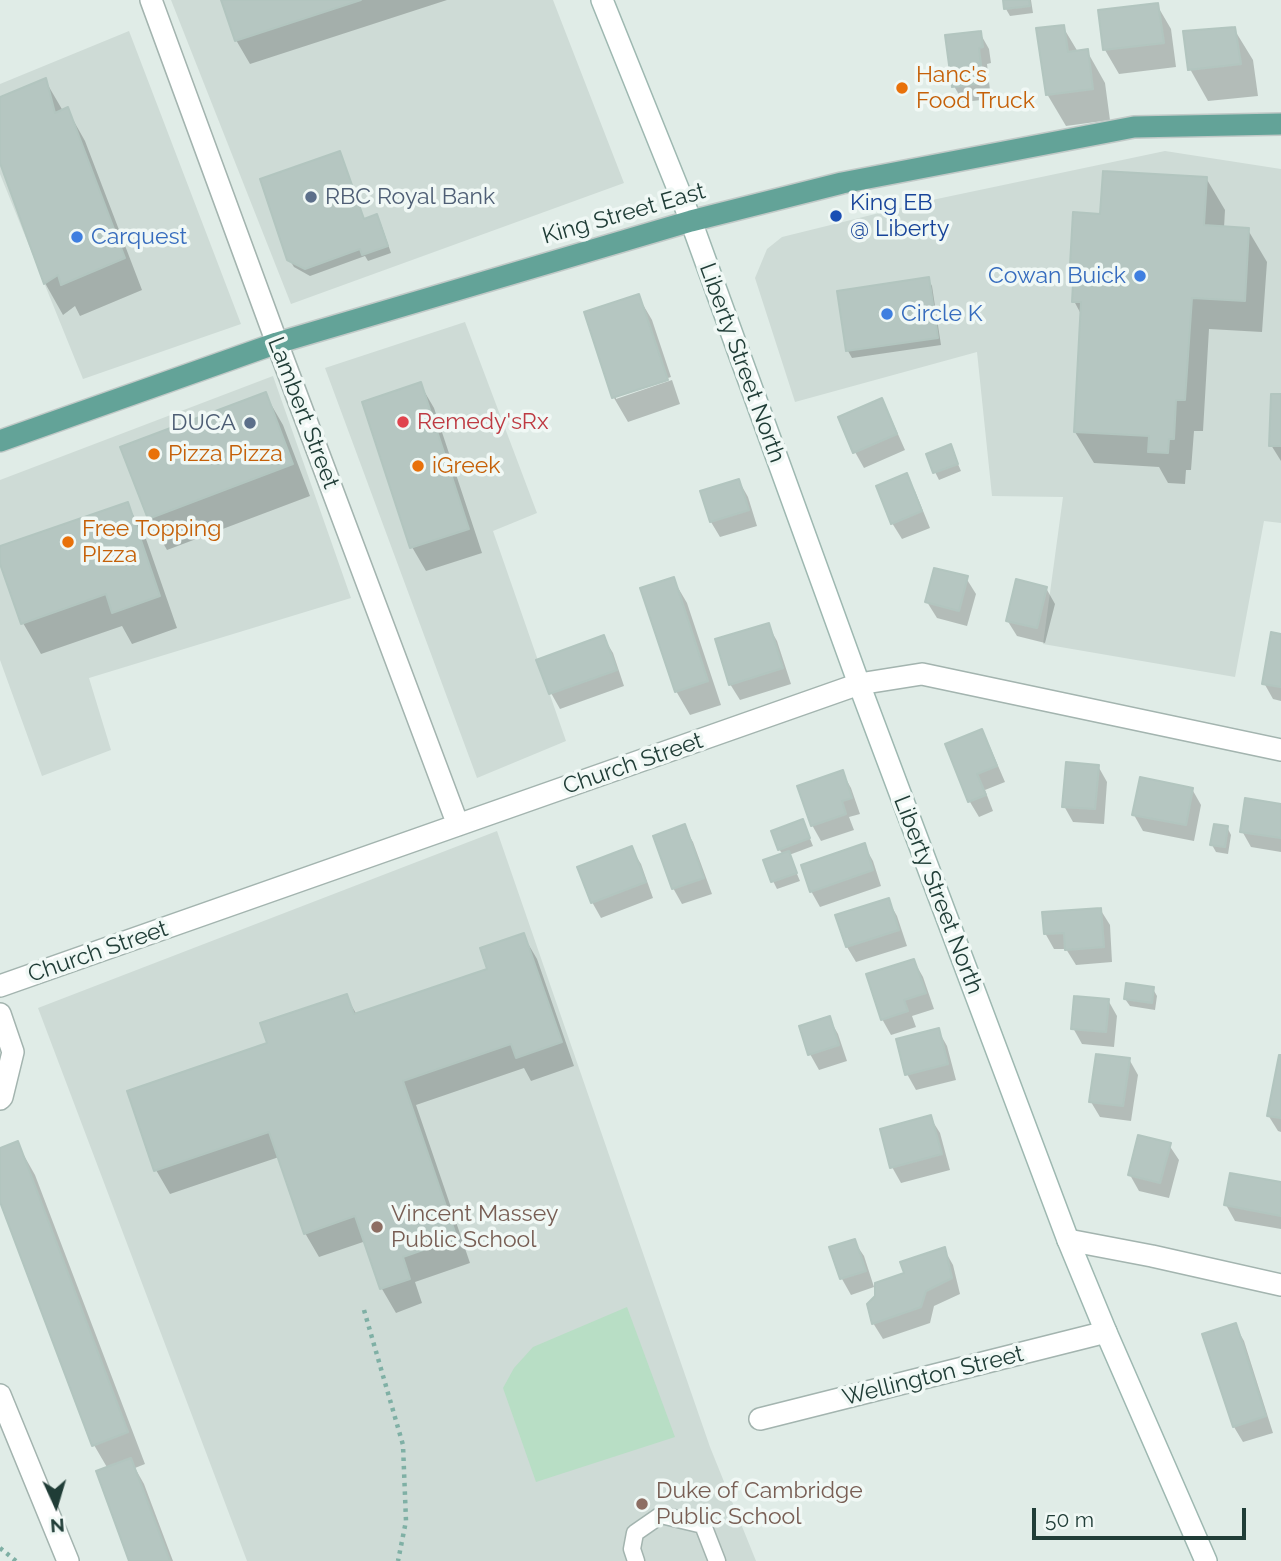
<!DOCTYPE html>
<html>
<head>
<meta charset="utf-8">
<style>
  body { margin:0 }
  #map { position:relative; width:1281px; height:1561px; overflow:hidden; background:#e0ece7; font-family:Raleway,sans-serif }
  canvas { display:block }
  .north { position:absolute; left:21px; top:1470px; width:70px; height:70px; -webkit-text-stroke:5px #f0f8f5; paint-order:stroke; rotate:176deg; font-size:19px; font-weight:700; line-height:28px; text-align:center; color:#203d37 }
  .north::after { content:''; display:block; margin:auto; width:24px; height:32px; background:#203d37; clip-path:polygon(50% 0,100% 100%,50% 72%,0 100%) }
  .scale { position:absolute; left:1032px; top:1508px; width:214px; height:32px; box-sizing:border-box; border:4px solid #203d37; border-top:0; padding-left:9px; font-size:21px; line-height:24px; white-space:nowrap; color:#203d37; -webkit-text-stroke:5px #f0f8f5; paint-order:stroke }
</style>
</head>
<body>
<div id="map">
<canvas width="1281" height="1561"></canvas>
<div class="north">N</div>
<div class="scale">50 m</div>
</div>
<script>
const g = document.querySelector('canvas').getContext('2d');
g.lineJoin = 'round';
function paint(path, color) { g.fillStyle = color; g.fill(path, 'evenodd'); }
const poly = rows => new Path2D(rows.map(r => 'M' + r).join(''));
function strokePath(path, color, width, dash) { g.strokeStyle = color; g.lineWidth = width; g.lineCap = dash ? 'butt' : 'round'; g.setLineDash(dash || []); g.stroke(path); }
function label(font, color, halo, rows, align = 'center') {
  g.font = font + ' Raleway,sans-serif'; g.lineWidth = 7; g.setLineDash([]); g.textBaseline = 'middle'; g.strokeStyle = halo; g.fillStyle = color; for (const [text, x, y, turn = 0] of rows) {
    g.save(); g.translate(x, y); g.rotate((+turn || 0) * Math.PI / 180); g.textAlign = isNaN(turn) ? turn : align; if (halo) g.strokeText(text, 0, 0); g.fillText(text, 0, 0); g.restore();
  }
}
const built = poly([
  [171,0,553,0,624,183,291,304],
  [129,31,241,324,83,379,0,174,0,84],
  [1165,151,1281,169,1281,523,1264,521,1235,677,1043,644,1063,497,992,496,977,352,795,402,755,278,767,249,782,237,932,200],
  [465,322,537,513,493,531,566,741,477,778,325,368],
  [273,376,351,598,89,678,111,750,42,776,0,660,0,480],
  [497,831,710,1447,756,1561,247,1561,38,1008]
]);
const green = poly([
  [627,1307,675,1437,536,1482,503,1388,514,1368,533,1347]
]);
const shadow = poly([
  [223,0,447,0,250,64,236,40],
  [1005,0,1031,0,1033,13,1010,16,1006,9],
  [1157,5,1171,29,1176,67,1119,74,1105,50],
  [1063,27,1078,52,1087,51,1105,83,1110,120,1066,126,1047,94],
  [1234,29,1253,60,1258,96,1208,101,1190,69],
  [980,33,989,49,991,63,987,64,991,99,963,102,954,86],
  [45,80,63,111,67,109,85,141,142,290,80,316,75,306,63,315,45,283,0,158,0,99],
  [339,153,343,161,365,221,377,216,381,224,391,253,368,261,365,256,310,276,294,267,289,259],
  [1206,178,1225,210,1224,228,1248,230,1267,262,1262,332,1209,329,1203,431,1194,431,1191,470,1186,470,1185,484,1168,483,1159,467,1094,463,1075,432,1082,316,1074,301,1076,271,1072,265,1102,215],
  [928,279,932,286,941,345,852,358,848,351],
  [638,296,652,320,671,377,616,395,616,399,672,380,680,404,628,422,614,398,586,313],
  [420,384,434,408,482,553,426,571,412,547],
  [265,394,283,425,310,496,167,550,149,518],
  [1281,396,1281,461,1271,445],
  [881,401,890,416,905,450,864,468,855,452],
  [950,446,961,471,939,480,935,472],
  [906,476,915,491,930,528,902,539,892,523],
  [739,481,748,497,757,526,720,537,711,522,702,492],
  [127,504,145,536,177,628,132,644,122,626,41,654,23,623,0,558,0,548],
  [966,578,976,594,967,626,937,618,927,602],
  [673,579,687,603,721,705,690,715,676,691],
  [1046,588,1055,604,1045,643,1017,636,1007,620],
  [768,625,777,641,791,684,740,700,730,684],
  [1281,636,1281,701,1273,699,1264,683],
  [604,638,613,653,624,686,560,709,551,693,539,661],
  [981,731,990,747,1005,782,985,790,993,811,979,817,970,802,947,745],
  [1098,766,1107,782,1104,824,1073,822,1064,806],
  [842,772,851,788,860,814,849,817,854,830,821,841,812,825],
  [1192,789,1201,805,1194,841,1143,831,1134,815],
  [1281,806,1281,852,1251,847,1242,831],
  [684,827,693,842,712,894,682,904,673,888],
  [1227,827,1231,835,1228,854,1216,852,1212,845],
  [806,829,813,846,789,855,800,881,777,889,773,881,783,855,779,849],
  [864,845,873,861,881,886,820,907,811,891],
  [631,848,641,864,653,898,601,918,592,902],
  [888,900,897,916,907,946,856,962,847,947,837,917],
  [1100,909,1110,925,1112,962,1076,965,1066,949,1054,949,1045,933],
  [523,935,537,959,574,1066,531,1081,524,1068,416,1105,470,1263,415,1282,422,1303,396,1313,382,1289,366,1241,319,1257,305,1233,279,1157,170,1194,156,1170,269,1044,346,996,357,1015,489,970],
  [914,961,923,977,934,1009,912,1016,916,1027,891,1035,882,1019],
  [1153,989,1157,996,1155,1010,1130,1006,1125,999],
  [1108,1000,1117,1016,1114,1047,1082,1044,1073,1028],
  [829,1018,838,1034,847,1061,819,1070,810,1054],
  [938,1030,947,1046,956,1080,916,1090,907,1074],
  [1281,1057,1281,1132,1278,1131,1268,1115],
  [1129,1059,1138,1075,1131,1121,1100,1117,1091,1102],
  [930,1117,940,1133,950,1170,901,1183,892,1167],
  [17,1143,35,1175,145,1464,135,1468,144,1484,173,1561,131,1561,108,1469,94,1445,0,1197,0,1150],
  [1169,1145,1179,1160,1169,1198,1139,1191,1130,1175],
  [1281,1184,1281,1229,1235,1221,1226,1205],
  [854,1241,864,1256,874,1287,851,1295,842,1279,831,1249],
  [944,1249,953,1265,960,1294,934,1306,930,1323,883,1339,873,1323,906,1274],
  [1235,1325,1244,1341,1273,1433,1243,1442,1234,1427]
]);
const building = poly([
  [221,0,361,0,235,41,221,0],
  [1003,0,1029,0,1030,6,1004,9,1003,0],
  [1158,3,1164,43,1103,50,1098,10,1158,3],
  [1064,25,1068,52,1088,49,1093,89,1046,95,1036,28,1064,25],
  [1235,27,1241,64,1188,70,1183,31,1235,27],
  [981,31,983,47,979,48,983,83,952,87,945,35,981,31],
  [46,78,55,113,68,107,125,258,61,285,58,275,44,284,0,163,0,97,46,78],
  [340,151,364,219,377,214,388,246,362,255,360,249,305,269,287,260,260,179,340,151],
  [1103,171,1207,177,1204,225,1249,228,1245,301,1192,298,1185,400,1176,400,1174,439,1169,439,1168,453,1148,452,1149,436,1074,432,1081,302,1072,302,1074,265,1070,265,1073,212,1100,214,1103,171],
  [929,277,938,338,846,351,837,291,929,277],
  [639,294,668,380,612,398,584,312,639,294],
  [421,382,469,529,410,548,362,402,421,382],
  [266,392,293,464,148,519,120,447,266,392],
  [1271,394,1281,394,1281,446,1269,446,1271,394],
  [882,398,897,434,853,453,838,417,882,398],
  [951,444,958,464,933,473,926,454,951,444],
  [907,473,922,511,891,524,876,486,907,473],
  [739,479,749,510,710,522,700,491,739,479],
  [128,502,160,596,112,613,106,594,21,624,0,564,0,546,128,502],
  [934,568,968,576,959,611,925,602,934,568],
  [674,577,708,681,675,692,640,588,674,577],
  [1016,579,1047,587,1037,628,1006,621,1016,579],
  [769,623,783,668,729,685,715,639,769,623],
  [1271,632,1281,634,1281,687,1262,684,1271,632],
  [604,635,617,670,549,694,536,660,604,635],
  [982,729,997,766,977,774,986,795,968,802,945,744,982,729],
  [1066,762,1099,765,1095,809,1062,807,1066,762],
  [843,770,852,798,842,801,846,814,811,826,797,786,843,770],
  [1140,777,1193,788,1186,825,1132,815,1140,777],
  [1245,798,1281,804,1281,838,1240,832,1245,798],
  [803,819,810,838,778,850,771,831,803,819],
  [685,824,704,878,672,889,653,836,685,824],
  [1214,824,1228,826,1225,847,1210,845,1214,824],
  [865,843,873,870,810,892,801,865,865,843],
  [632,846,646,882,591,903,577,867,632,846],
  [789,851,797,873,771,882,763,860,789,851],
  [889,898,899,930,846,947,835,915,889,898],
  [1101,908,1104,947,1065,950,1064,933,1044,934,1042,912,1101,908],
  [524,933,562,1042,516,1058,511,1044,403,1081,457,1238,403,1257,410,1279,380,1289,355,1216,304,1234,269,1132,154,1171,127,1091,267,1043,260,1023,347,994,354,1014,487,969,480,948,524,933],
  [914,959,926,993,904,1000,908,1011,881,1020,866,974,914,959],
  [1126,983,1154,987,1152,1003,1124,999,1126,983],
  [1074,996,1109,999,1106,1032,1071,1029,1074,996],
  [830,1016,839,1045,808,1055,799,1026,830,1016],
  [939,1028,948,1064,905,1075,896,1039,939,1028],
  [1096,1054,1130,1058,1123,1106,1089,1102,1096,1054],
  [1279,1055,1281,1055,1281,1118,1267,1116,1279,1055],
  [931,1115,942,1154,890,1168,880,1129,931,1115],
  [1138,1135,1171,1143,1160,1183,1128,1175,1138,1135],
  [18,1141,128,1432,92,1446,0,1202,0,1148,18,1141],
  [1230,1173,1281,1182,1281,1216,1224,1205,1230,1173],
  [855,1239,866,1271,840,1279,829,1247,855,1239],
  [945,1247,952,1278,926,1291,921,1307,872,1324,867,1304,875,1296,875,1283,904,1273,900,1262,945,1247],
  [1236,1323,1266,1416,1233,1427,1202,1334,1236,1323],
  [131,1458,170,1561,129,1561,96,1471,131,1458]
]);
const path = poly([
  [364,1310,403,1445,406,1521,398,1561],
  [0,1548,16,1561]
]);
const lane = poly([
  [636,1561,632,1549,635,1533,661,1515,703,1525,717,1561]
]);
const street = poly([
  [151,0,277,343,458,825],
  [0,986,859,684,922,674,1281,750],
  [0,1014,13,1052,2,1097,0,1099],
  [1068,1240,1152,1256,1281,1285],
  [0,1395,68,1561],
  [760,1419,1106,1332]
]);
const secondary = poly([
  [602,0,691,221,859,684,1068,1240,1106,1332,1206,1561]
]);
const primary = poly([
  [0,441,277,343,691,221,842,183,1134,127,1281,124]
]);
const markers = [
  [902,88,7,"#e8710a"],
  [311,197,7,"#5c6f8a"],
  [836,216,7,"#1a4fb4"],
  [77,237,7,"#3f7fe0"],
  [1140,276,7,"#3f7fe0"],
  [887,314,7,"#3f7fe0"],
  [403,422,7,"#e0444e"],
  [250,423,7,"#5c6f8a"],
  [154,454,7,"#e8710a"],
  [418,466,7,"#e8710a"],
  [68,542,7,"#e8710a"],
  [377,1227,7,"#8d6e63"],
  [642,1504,7,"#8d6e63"]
];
const foodNames = [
  ["Hanc's",916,75],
  ["Food Truck",916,101],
  ["Pizza Pizza",168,454],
  ["iGreek",432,466],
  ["Free Topping",82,529],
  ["PIzza",82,555]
];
const serviceNames = [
  ["RBC Royal Bank",325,197],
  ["DUCA",236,423,"right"]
];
const transitNames = [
  ["King EB",850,203],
  ["@ Liberty",850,229]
];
const streetNames = [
  ["King Street East",624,214,-16],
  ["Liberty Street North",742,363,70],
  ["Lambert Street",303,413,69],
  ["Church Street",633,764,-19],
  ["Liberty Street North",938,895,69],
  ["Church Street",98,952,-19],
  ["Wellington Street",933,1376,-14]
];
const shopNames = [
  ["Carquest",91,237],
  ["Cowan Buick",1126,276,"right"],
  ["Circle K",901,314]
];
const healthNames = [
  ["Remedy'sRx",417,422]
];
const educationNames = [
  ["Vincent Massey",391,1214],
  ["Public School",391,1240],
  ["Duke of Cambridge",656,1491],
  ["Public School",656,1517]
];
paint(built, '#cedbd6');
paint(green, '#b8dec5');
paint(shadow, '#0003');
paint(building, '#b5c6c1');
strokePath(building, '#b2c5bf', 2);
strokePath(lane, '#a3b4af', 19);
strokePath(street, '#a3b4af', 24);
strokePath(secondary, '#9eb8b1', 24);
strokePath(primary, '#c1c9c7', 24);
strokePath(path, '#7fb0a5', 4.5, [3.5, 5]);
strokePath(lane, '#fff', 16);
strokePath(street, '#fff', 21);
strokePath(secondary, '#fff', 21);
strokePath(primary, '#63a398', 21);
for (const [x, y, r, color] of markers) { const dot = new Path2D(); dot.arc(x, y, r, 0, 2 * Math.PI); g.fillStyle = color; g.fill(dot); strokePath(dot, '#f0f8f5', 2.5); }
label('23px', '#c56008', '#f0f8f5', foodNames, 'left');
label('23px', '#4e5e75', '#f0f8f5', serviceNames, 'left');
label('23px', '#164399', '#f0f8f5', transitNames, 'left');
label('23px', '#203d37', '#f0f8f5', streetNames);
label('23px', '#366cbe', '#f0f8f5', shopNames, 'left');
label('23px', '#be3a42', '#f0f8f5', healthNames, 'left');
label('23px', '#785e54', '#f0f8f5', educationNames, 'left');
</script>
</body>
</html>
